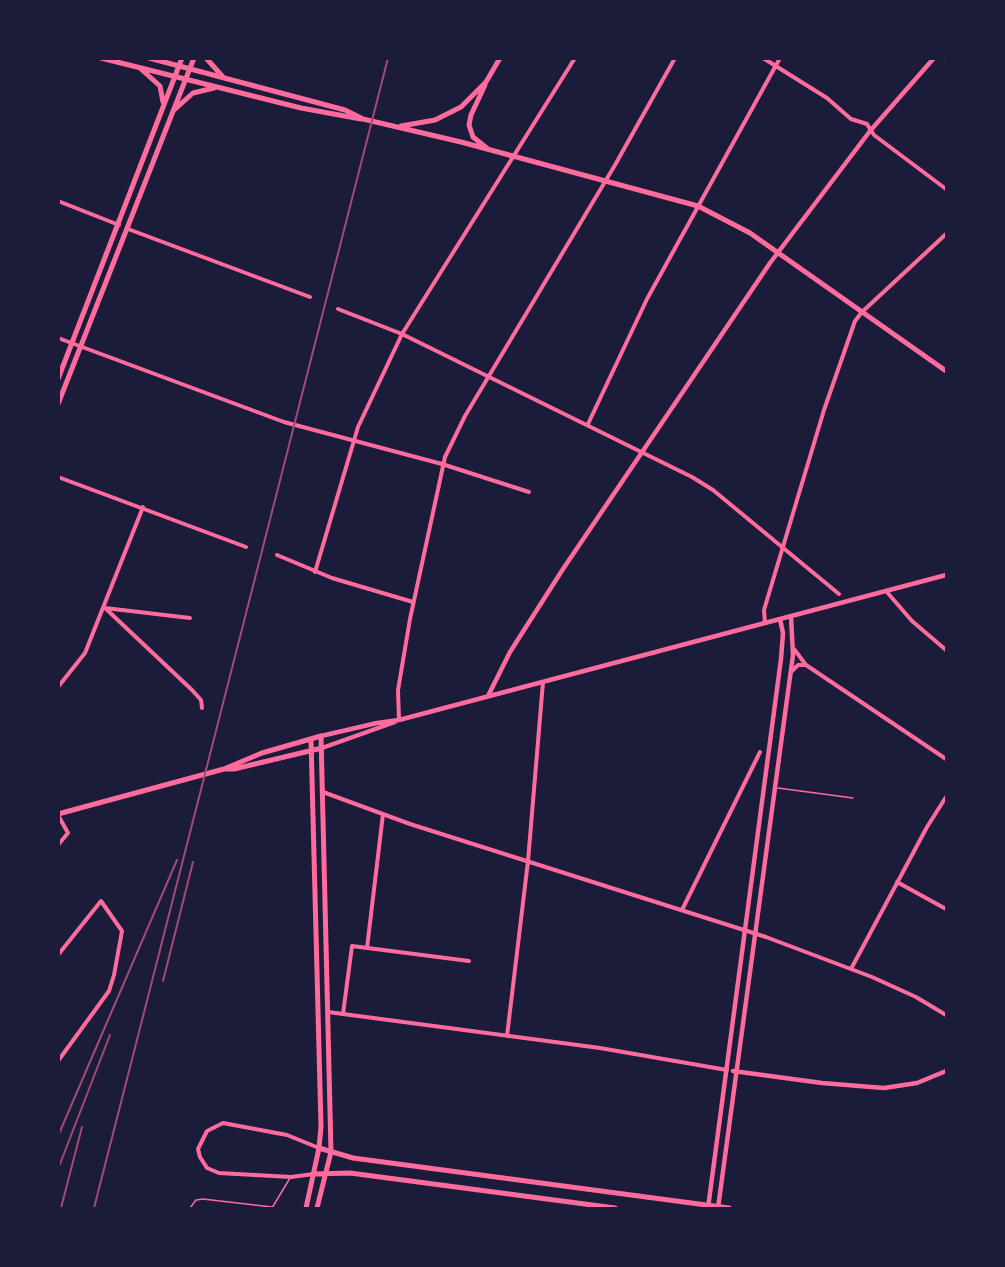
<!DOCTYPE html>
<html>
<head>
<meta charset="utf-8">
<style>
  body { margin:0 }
  #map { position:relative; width:1005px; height:1267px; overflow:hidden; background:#1b1b3a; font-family:Mulish,sans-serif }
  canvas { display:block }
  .frame { position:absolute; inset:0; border:60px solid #1b1b3a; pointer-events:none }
</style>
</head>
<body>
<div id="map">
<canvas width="1005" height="1267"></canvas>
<div class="frame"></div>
</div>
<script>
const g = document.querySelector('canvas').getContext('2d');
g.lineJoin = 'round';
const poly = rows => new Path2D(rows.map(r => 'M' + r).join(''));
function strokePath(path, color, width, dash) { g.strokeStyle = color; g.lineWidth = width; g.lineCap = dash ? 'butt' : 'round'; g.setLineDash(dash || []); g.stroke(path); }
const service = poly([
  [778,788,853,798],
  [190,1208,196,1200,203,1199,272,1207],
  [272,1208,290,1178]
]);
const minor = poly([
  [763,58,827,98,851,119,867,124,874,135,946,189],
  [946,58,946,59],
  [58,201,119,225],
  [128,229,310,297],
  [338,309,402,334,692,477,713,490,839,594],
  [58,338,284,422,442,464,529,492],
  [588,424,647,299,780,58],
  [58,477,246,547],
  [277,555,332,578,413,602],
  [315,572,358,427,402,334,575,58],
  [886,591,912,621,946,650],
  [104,607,192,690,201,700,202,708],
  [105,608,190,618],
  [765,623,764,610,824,410,855,321,862,312,946,234],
  [794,649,806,665,946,759],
  [792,671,798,665,806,665],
  [58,687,85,653,143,507],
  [399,720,398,690,410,619,445,457,465,416,615,165,675,58],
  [323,792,410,824,766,937,872,977,916,997,946,1015],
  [58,815,68,833,58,845],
  [897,882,946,909],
  [682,910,760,752],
  [367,948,383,814],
  [58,955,101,901,122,931,114,975,109,991,58,1061],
  [851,969,927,827,946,797],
  [328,1012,600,1048,727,1070],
  [343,1014,352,946,469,961],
  [507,1036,528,861,543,682],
  [314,1174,291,1177,219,1173,207,1168,200,1157,198,1149,207,1131,223,1123,287,1135,319,1148]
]);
const tertiary = poly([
  [488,696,510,652,563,569,770,263,870,131,934,58],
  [321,736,377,723,399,720,946,575],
  [322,748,395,722],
  [733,1071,822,1083,884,1088,917,1083,946,1071],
  [708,1208,781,659,783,633,780,619],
  [718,1208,793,655,791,616]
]);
const secondary = poly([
  [101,58,301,108,361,119],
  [149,58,345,110,363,119,461,142,698,206,750,233,946,371],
  [206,58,223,77],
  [141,69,160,86,163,102],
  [485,85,471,115,469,125,473,137,488,149],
  [174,110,193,93,214,88],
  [401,126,435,120,461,107,486,82,500,58],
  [58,379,182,58],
  [58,404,194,58],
  [224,769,234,769,322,748],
  [58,814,224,769,262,753,321,736,331,1152,317,1208],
  [319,1148,353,1158,729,1208],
  [314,1174,350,1173,615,1208],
  [306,1208,319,1148,321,1127,311,739]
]);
const rail = poly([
  [163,981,193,862],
  [58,1136,177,860],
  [58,1169,110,1035],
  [61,1208,82,1127],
  [94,1208,388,58]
]);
strokePath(service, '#ff6b9d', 1.5);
strokePath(minor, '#ff6b9d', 4);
strokePath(tertiary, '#ff6b9d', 4.5);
strokePath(secondary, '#ff6b9d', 5);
strokePath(rail, '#a44b75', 2);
</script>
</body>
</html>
